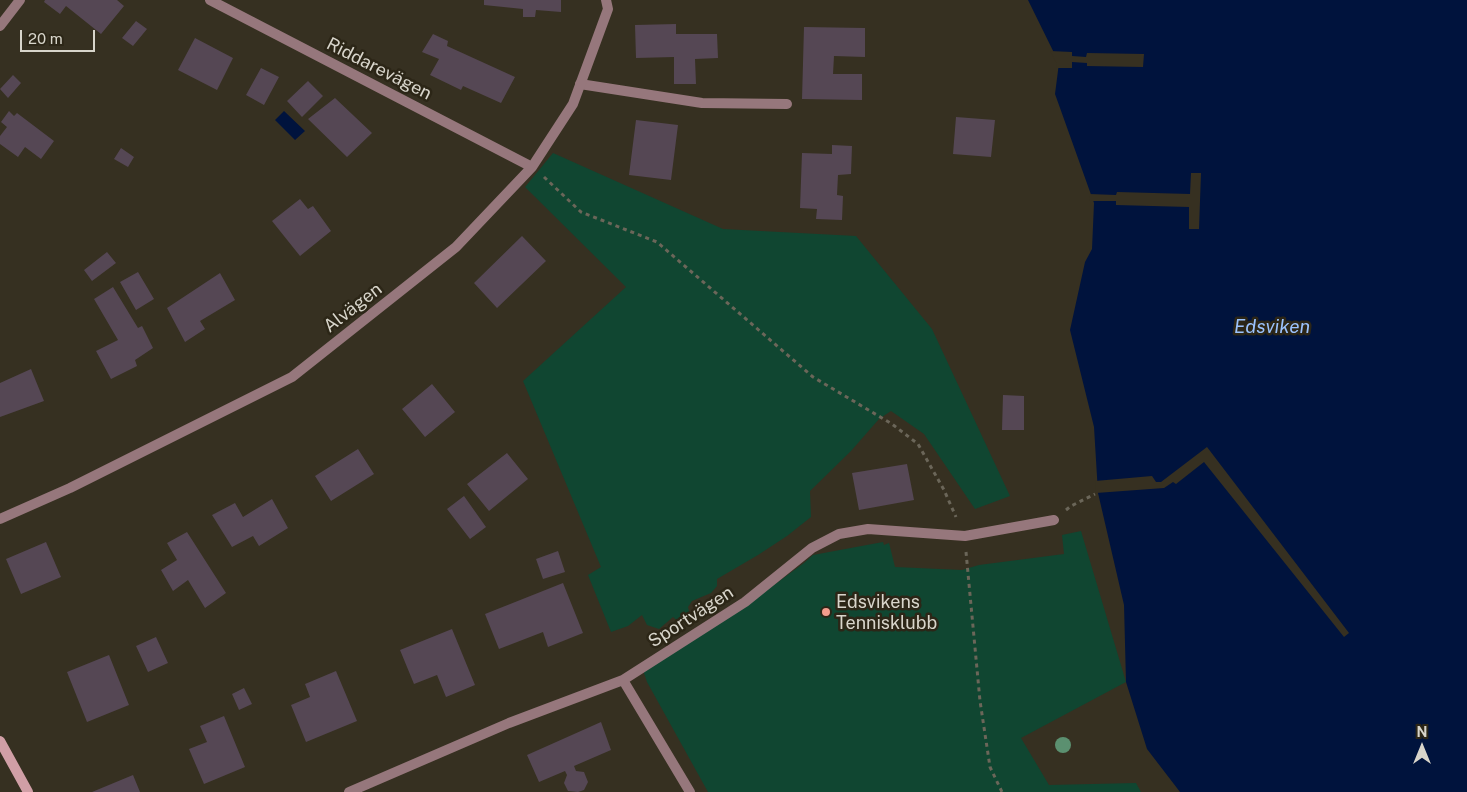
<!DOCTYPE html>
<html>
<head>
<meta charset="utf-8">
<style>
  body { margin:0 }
  #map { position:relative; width:1467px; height:792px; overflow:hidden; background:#363021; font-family:"Public Sans",sans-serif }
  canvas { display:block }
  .north { position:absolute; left:1397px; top:722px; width:50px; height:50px; -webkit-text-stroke:4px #2c2617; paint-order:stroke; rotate:0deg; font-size:14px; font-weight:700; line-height:20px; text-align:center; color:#d8d5cb }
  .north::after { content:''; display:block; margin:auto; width:18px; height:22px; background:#d8d5cb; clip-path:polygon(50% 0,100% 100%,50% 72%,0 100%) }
  .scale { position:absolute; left:20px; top:30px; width:75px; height:22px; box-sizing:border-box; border:2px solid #d8d5cb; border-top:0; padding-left:6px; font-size:15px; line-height:18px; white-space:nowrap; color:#d8d5cb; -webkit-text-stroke:4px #2c2617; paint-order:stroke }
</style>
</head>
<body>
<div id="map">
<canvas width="1467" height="792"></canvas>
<div class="north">N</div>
<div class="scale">20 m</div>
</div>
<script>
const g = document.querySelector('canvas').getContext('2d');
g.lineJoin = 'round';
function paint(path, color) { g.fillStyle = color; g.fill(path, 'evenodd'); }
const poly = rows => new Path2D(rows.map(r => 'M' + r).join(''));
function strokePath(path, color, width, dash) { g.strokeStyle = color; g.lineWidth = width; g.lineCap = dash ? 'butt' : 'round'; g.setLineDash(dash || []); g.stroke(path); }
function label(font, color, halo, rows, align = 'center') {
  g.font = font + ' "Public Sans",sans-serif'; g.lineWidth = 5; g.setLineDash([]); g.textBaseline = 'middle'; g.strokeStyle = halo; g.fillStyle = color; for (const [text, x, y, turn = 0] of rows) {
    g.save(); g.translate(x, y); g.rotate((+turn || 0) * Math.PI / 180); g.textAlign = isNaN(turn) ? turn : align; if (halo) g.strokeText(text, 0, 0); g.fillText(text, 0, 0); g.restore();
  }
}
const green = poly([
  [553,153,723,229,856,236,932,329,1010,496,975,509,924,434,891,411,879,419,851,451,810,491,811,517,787,536,758,555,717,579,717,586,711,593,692,601,688,607,690,615,680,623,673,617,659,629,647,625,642,615,628,626,611,632,588,575,601,567,523,381,626,287,525,187],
  [1081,531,1126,682,1021,738,1049,785,1136,783,1141,792,708,792,647,682,643,670,748,604,804,563,813,555,883,542,884,545,889,543,895,567,962,570,979,565,1064,554,1062,535]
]);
const water = poly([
  [1028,0,1467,0,1467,792,1180,792,1147,749,1126,682,1124,605,1098,493,1094,427,1070,330,1085,262,1092,249,1094,203,1055,94,1059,63],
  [284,111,305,131,295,140,275,120]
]);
const pier = poly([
  [1050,51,1072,52,1072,56,1086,57,1087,53,1144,54,1143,67,1087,66,1087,63,1072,62,1072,68,1056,68,1057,64],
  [1191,173,1201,173,1199,229,1189,229,1189,207,1116,205,1116,201,1090,201,1089,196,1089,194,1116,195,1117,192,1190,194],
  [1207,447,1349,633,1344,637,1204,462,1176,484,1173,482,1164,488,1096,493,1095,481,1152,476,1156,482,1161,482]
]);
const building = poly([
  [45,0,117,0,124,6,101,34,66,6,60,14,44,2],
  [484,0,561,0,561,12,536,10,535,17,523,17,523,9,484,5],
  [136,21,147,29,133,46,122,38],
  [676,24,676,34,717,34,718,58,695,59,696,84,674,84,674,57,636,58,635,25],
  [804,27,865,28,865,57,834,56,833,74,862,74,862,100,802,99],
  [433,34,448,41,447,46,515,77,501,103,463,86,461,90,430,75,439,59,422,52],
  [195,38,233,58,217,90,178,70],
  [261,68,279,77,264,105,246,95],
  [13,75,21,83,8,98,0,89],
  [308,81,323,96,302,117,287,101],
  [335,98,372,133,347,157,308,119],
  [9,111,14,116,17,113,54,141,41,159,25,147,18,157,0,144,0,136,7,127,1,122],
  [956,117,995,120,991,157,953,154],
  [636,120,678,125,671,180,629,175],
  [832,145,852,146,851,174,838,175,837,195,843,196,842,220,816,219,817,209,800,208,802,153,832,154],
  [121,148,134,157,128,167,114,159],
  [300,199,308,209,313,206,331,231,300,256,272,221],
  [522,236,546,261,497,308,474,283],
  [107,252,116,263,92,281,84,270],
  [138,272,154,299,136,310,120,282],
  [220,273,235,300,200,321,205,329,185,342,167,308],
  [113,287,138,328,142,326,153,348,135,360,137,366,111,379,96,351,118,340,94,299],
  [31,369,44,401,0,417,0,383],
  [432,384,455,412,425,437,402,409],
  [1003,395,1024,396,1024,430,1002,430],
  [358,449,374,474,331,501,315,476],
  [507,453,528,479,489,511,467,484],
  [907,464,914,500,859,510,852,473],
  [464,496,486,527,470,539,447,509],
  [272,499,288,528,259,546,253,536,232,547,212,515,235,503,243,517],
  [187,532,226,593,205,608,188,580,173,591,161,570,177,560,167,543],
  [46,542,61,577,21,594,6,559],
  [558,551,565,572,543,579,536,559],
  [563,583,583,633,548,647,543,632,499,649,485,614],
  [452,629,475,685,446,697,437,675,414,684,400,650],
  [156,637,168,663,148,672,136,646],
  [109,655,129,705,87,722,67,672],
  [336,671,357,721,306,742,291,705,310,697,305,684],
  [244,688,252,704,239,710,232,694],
  [224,716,245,767,204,784,189,749,207,742,200,726],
  [601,722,611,750,574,766,576,771,584,772,588,782,584,790,578,792,568,791,564,783,567,775,565,771,539,782,527,755],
  [133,775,140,792,92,792]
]);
const path = poly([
  [544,177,581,212,657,242,813,377,892,424,918,444,944,490,956,517],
  [1066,510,1071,506,1095,494],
  [966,552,980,701,990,767,1002,792]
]);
const lane = poly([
  [580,84,702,103,787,104]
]);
const street = poly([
  [210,0,532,167],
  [0,26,20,0],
  [0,519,70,488,292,377,456,247,532,167,573,104,608,9,606,0],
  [623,680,690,792],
  [349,792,509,723,623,680,745,602,812,548,839,534,868,529,965,536,1054,520]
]);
const secondary = poly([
  [0,741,28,792]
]);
const trees = [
  [1063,745]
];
const markers = [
  [826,612,5,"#f49d8d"]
];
const streetNames = [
  ["Riddarevägen",379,69,27],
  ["Alvägen",353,308,-38],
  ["Sportvägen",691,617,-33]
];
const poiNames = [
  ["Edsvikens",836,602],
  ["Tennisklubb",836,623]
];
const waterNames = [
  ["Edsviken",1272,327]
];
paint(green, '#104631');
paint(water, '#00133d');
paint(pier, '#363021');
paint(building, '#554754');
strokePath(path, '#6b6659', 3, [4, 4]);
strokePath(lane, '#96777c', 10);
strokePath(street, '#96777c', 10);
strokePath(secondary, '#d09fa6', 10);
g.fillStyle = '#5b9070';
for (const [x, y] of trees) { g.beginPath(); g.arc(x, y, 8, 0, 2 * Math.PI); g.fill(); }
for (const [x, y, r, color] of markers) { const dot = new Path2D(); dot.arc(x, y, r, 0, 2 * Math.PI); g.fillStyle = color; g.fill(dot); strokePath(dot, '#2c2617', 2); }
label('18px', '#d8d5cb', '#2c2617', streetNames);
label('18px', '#d8d5cb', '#2c2617', poiNames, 'left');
label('italic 19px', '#9bc2fd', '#2c2617', waterNames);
</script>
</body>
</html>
